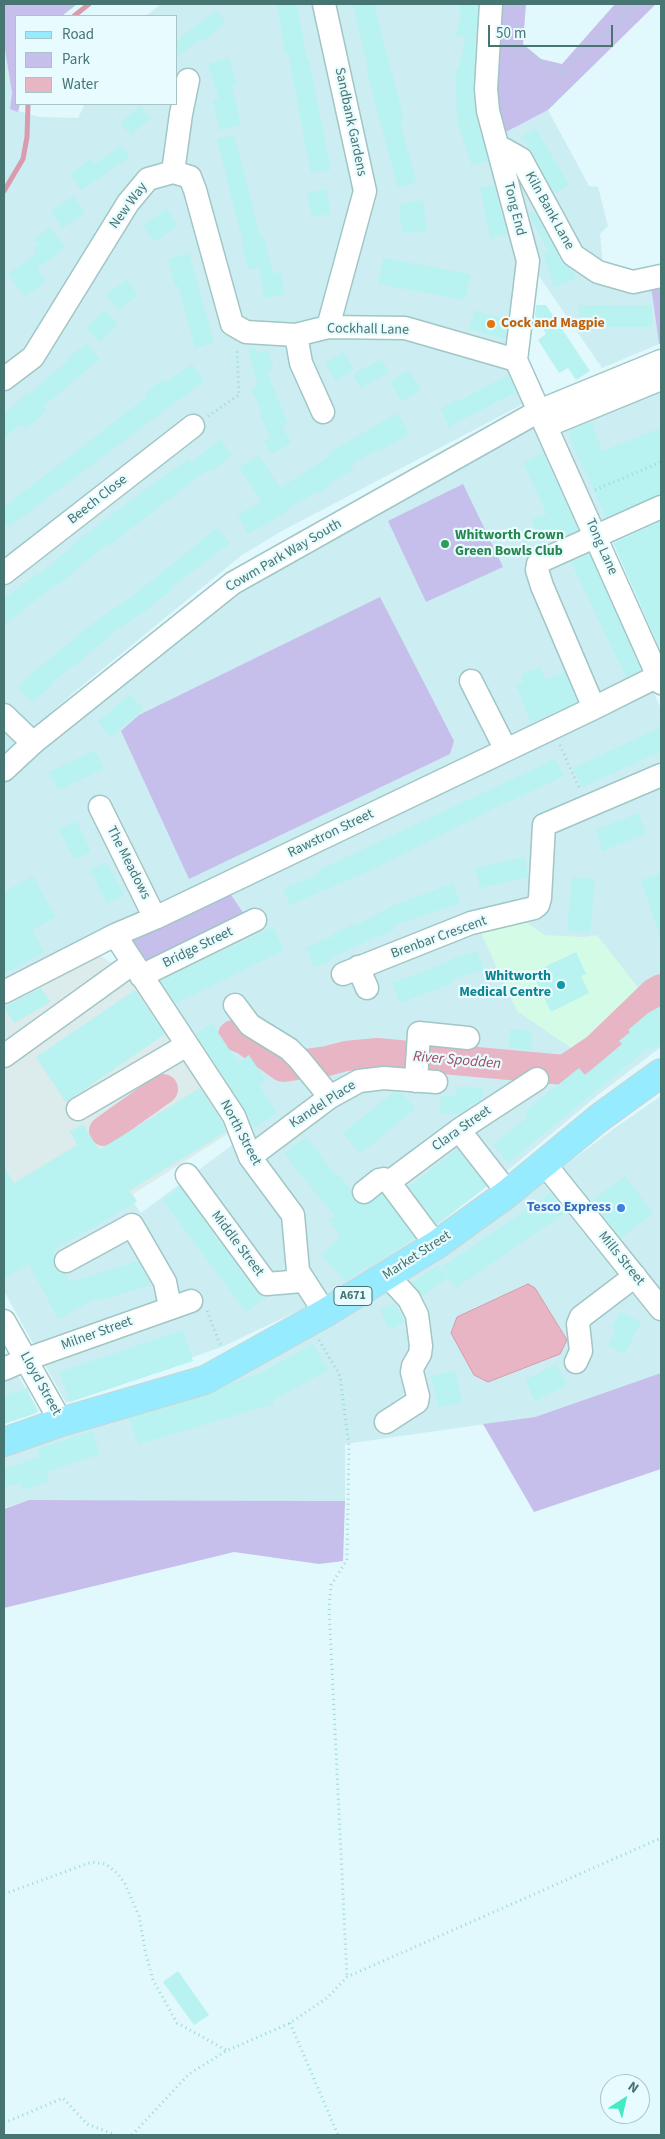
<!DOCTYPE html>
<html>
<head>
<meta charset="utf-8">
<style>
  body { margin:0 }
  #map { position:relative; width:665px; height:2139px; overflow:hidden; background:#e1f8fd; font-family:"Source Sans 3",sans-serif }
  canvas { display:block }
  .frame { position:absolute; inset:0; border:5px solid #477571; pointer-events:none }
  .legend { position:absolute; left:15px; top:15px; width:162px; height:90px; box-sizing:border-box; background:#e8fbff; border:1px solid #a8c5c6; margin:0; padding:6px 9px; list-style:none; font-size:15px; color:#477571 }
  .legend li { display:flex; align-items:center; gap:10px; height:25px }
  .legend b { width:25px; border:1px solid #a8c5c6 }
  .north { position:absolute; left:600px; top:2074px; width:50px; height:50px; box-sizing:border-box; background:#e8fbff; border:1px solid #a8c5c6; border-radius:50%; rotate:35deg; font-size:14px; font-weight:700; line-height:20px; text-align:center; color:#477571 }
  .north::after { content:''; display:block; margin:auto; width:18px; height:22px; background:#42ebc6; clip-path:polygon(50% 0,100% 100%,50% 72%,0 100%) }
  .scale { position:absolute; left:488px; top:25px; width:125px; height:22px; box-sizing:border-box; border:2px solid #477571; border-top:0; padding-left:6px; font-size:15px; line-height:18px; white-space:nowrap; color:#477571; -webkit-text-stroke:4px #e8fbff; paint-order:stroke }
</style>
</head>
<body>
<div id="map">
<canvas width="665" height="2139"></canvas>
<div class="frame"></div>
<ul class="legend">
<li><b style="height:6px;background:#97ebfe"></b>Road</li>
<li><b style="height:14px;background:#c6bfeb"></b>Park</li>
<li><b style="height:14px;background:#e7b5c4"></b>Water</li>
</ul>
<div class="north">N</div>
<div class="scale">50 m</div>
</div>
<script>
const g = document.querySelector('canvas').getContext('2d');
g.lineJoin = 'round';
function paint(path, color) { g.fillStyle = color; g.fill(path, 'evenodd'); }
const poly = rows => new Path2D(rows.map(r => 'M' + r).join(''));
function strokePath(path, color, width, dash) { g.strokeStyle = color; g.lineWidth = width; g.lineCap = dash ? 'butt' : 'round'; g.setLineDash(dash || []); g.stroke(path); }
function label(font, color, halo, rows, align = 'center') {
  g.font = font + ' "Source Sans 3",sans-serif'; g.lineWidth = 4.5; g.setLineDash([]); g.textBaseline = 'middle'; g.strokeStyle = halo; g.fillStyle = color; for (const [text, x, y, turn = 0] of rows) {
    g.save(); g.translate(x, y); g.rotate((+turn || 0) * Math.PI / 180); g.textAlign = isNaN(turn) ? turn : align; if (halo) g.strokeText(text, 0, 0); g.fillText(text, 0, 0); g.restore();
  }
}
const residential = poly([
  [161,4,485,4,516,241,518,282,506,343,506,365,525,403,280,532,242,555,78,689,4,754,4,44,12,93,11,109,40,117,78,118,85,104,176,104,176,16,146,16],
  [548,110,589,186,598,187,608,226,600,234,603,267,651,286,659,344,602,368,535,270,506,132],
  [661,373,661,498,601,524,552,416],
  [535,427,661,709,661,1047,599,1094,507,1171,432,1229,346,1288,224,1346,66,1403,4,1291,4,1274,133,1202,141,1213,251,1131,117,923,4,978,4,784,83,713,224,600],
  [661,1096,661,1373,535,1417,345,1444,345,1501,29,1500,4,1508,4,1455,203,1386,540,1184,619,1125],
  [4,1352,39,1411,4,1423]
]);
const industrial = poly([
  [101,956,130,975,231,1132,133,1194,136,1199,133,1202,4,1274,4,1003]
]);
const medical = poly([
  [523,920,545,935,583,937,597,935,644,995,581,1055,517,1011,480,931]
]);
const green = poly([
  [4,4,77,4,62,16,16,16,16,104,20,104,18,112,10,109,12,93,4,44],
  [503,4,526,4,523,44,541,59,562,64,615,4,656,4,548,110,506,132,495,95],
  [661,281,661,343,659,344,651,286],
  [463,484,503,567,426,602,388,521],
  [380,597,454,741,450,754,189,879,121,731,139,715],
  [227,889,246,917,145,966,127,939],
  [661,1373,661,1469,534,1512,483,1424,535,1417],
  [29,1500,345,1501,343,1561,319,1564,234,1552,4,1608,4,1509]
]);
const water = poly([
  [528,1284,535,1288,567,1340,560,1354,488,1382,474,1375,451,1333,457,1317,528,1284]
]);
const stream = poly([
  [74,16,89,4],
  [4,191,23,159,27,137,28,104]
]);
const river = poly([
  [233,1035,245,1040,283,1067,327,1061,346,1056,377,1053,565,1070,596,1049,654,993,661,989],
  [104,1131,163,1089]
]);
const building = poly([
  [277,4,297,4,307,60,309,60,331,170,311,173,288,53,285,53],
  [353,4,374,4,404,120,400,121,416,182,398,188,366,69,368,69],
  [459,4,478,4,473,90,475,114,488,161,472,166,457,120,456,70,458,70,466,38,456,35,461,15],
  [216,10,226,22,202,42,201,38,176,58,176,41],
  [229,58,237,85,232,86,241,125,220,130,213,100,219,99,208,64],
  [140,106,151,118,131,135,120,123],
  [536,129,569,185,555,193,533,153,521,137],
  [234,135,261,239,264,238,273,274,281,272,285,294,264,298,259,268,248,270,242,243,243,243,217,139],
  [122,145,130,157,81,190,70,174,91,159,95,164],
  [494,185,507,234,490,238,480,188],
  [326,189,331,214,312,217,307,193],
  [74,196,85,213,62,228,51,211],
  [423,200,427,231,402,233,399,205],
  [166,209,178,225,155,242,143,226],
  [534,211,561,261,573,271,576,279,554,287,543,254,549,252,529,214],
  [50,227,65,247,37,269,46,281,25,297,8,274,37,253,33,248,39,244,35,239],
  [189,253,214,342,195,348,178,285,175,286,168,259],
  [383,258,470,274,465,300,378,284],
  [126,280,138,295,118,310,106,295],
  [536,305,546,305,590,371,576,380,568,368,559,373,538,340,546,334,535,316],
  [579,305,652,305,652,327,579,327],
  [105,310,118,325,99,342,86,328],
  [475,310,508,320,505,339,469,329],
  [87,343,99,359,43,407,46,411,26,429,21,424,4,437,4,415,28,392,30,393,67,362,66,360],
  [255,347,258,353,268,350,274,369,267,372,288,424,282,426,291,443,271,454,264,441,270,437,259,413,262,411,251,388,258,385,248,350],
  [343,352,354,369,336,381,325,363],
  [382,359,389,373,360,388,353,374],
  [192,364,204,381,9,527,4,520,4,507,148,396,146,393,163,379,165,383],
  [405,372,410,372,421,390,402,401,390,382],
  [508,375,516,392,452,425,451,429,440,409,458,399,457,402],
  [398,413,409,435,377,452,376,450,351,465,354,469,330,483,331,485,319,493,318,491,285,510,287,512,248,534,238,515,262,502,239,468,259,455,280,488,330,456,328,453],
  [591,422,602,451,661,428,661,494,606,517,579,457,577,457,568,431],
  [220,439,232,455,212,471,210,468,108,546,106,544,58,585,57,583,4,625,4,599,38,573,39,575,86,534,138,495,188,459,191,463],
  [543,453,578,530,566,535,565,532,540,542,532,519,547,514,523,463],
  [661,521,661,652,613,543],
  [217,528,230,543,170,588,171,590,150,607,117,630,80,661,51,683,52,685,32,702,18,686,47,661,96,621,134,595],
  [589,554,641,670,626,677,571,562],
  [540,667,545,680,564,672,577,702,531,723,516,685,523,682,521,675],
  [130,694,143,709,111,737,98,722],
  [661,727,661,751,582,787,573,768],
  [95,750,104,769,58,790,49,772],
  [555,759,564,776,504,804,504,803,375,868,290,905,283,888,319,875,317,871],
  [638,813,646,833,603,851,595,830],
  [76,821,91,852,74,859,59,829],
  [525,857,528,877,480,888,475,868],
  [106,862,124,895,107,904,90,870],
  [661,873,661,933,659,933,641,880],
  [33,876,56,917,32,930,44,952,4,974,4,892],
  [572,877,595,879,590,933,567,931],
  [453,883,460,903,393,926,395,929,378,938,377,936,330,959,331,961,314,967,306,947,334,936,333,934,356,923,357,925,392,906],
  [273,927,284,950,176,1003,161,981],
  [477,951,484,970,452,979,453,983,400,1003,392,983,451,961,451,959],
  [576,952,586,974,581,976,589,993,551,1012,532,973],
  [41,988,50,1002,14,1023,4,1007],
  [135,990,165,1034,66,1102,36,1057],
  [661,1006,661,1043,653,1050,650,1046,508,1163,493,1145,528,1117,524,1112,579,1068,585,1075,622,1044,619,1041,630,1032,628,1030,648,1013],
  [212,1023,238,1063,249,1055,266,1081,259,1085,277,1113,254,1128,245,1109,196,1034],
  [510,1029,532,1031,531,1050,509,1048],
  [457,1087,483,1088,482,1099,474,1104,469,1104,469,1108,459,1114,440,1114,441,1096,456,1096],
  [200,1088,222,1122,226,1132,129,1191,137,1202,53,1250,55,1254,53,1260,54,1267,59,1272,65,1274,70,1282,138,1261,151,1285,98,1301,97,1298,58,1319,29,1264,4,1278,4,1167,14,1183,77,1145,70,1131,83,1124,99,1150],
  [394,1092,402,1093,415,1109,360,1154,343,1133],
  [306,1137,336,1176,339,1174,351,1190,354,1201,364,1206,382,1194,415,1238,368,1268,367,1266,346,1282,321,1255,341,1236,329,1220,335,1216,284,1154],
  [457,1149,486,1186,437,1224,409,1187],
  [625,1176,653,1213,621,1238,592,1201],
  [180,1187,256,1292,266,1297,246,1312,163,1200],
  [551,1193,566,1212,456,1288,442,1267],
  [438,1265,448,1278,422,1296,412,1283],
  [395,1304,405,1322,389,1330,380,1310],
  [620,1312,641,1322,625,1354,608,1346,616,1329,612,1327],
  [183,1330,193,1361,70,1402,59,1372],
  [313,1344,328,1370,273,1400,274,1404,138,1444,129,1418,210,1395,231,1383,259,1374],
  [556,1364,567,1385,535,1401,525,1380],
  [455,1371,462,1402,438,1407,431,1376],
  [27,1388,37,1413,4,1424,4,1396],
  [92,1431,100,1454,46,1472,49,1481,23,1490,20,1482,7,1487,4,1478,4,1469,40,1457,38,1449],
  [178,1971,209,2015,194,2025,163,1982]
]);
const path = poly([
  [508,42,560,73,637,4],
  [208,416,239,395,237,348],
  [595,490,661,462],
  [560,745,580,790],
  [207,1311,221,1347],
  [319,1340,340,1376,349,1446,347,1560,331,1585,329,1608,347,1977],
  [4,1894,92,1862,106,1864,118,1874,125,1884,139,1916,145,1950,153,1980,177,2023,226,2050],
  [290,2023,338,2135],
  [4,2123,63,2098,87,2124,116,2135],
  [132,2135,189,2074,226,2051,290,2023,327,1998,347,1977,661,1838]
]);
const minor = poly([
  [324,4,365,191,328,327],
  [491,4,486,89,488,111,528,261,516,360,661,683],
  [498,146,521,159,573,255,598,272,633,282,661,276],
  [173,172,181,114,188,80],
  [296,335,301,363,323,412],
  [4,379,33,357,128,203,148,179,173,172,190,177,195,190,232,324,246,332,296,335,328,327,405,328,516,360],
  [546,426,661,379],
  [4,573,193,426],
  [471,681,506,750],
  [594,708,542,586,537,570,538,564,543,560,661,507],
  [4,715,33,743],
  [4,770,33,743,233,583,539,411,661,361],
  [100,807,155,918],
  [115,935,234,1116,250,1157,293,1215,298,1271,325,1313],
  [358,967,367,988],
  [343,974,471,923,534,908,538,905,540,898,544,825,661,775],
  [141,976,255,920],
  [4,992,115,935,155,918,594,708,658,676],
  [235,1005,250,1025,289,1049,299,1059,330,1097],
  [4,1056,133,963],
  [416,1081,419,1033,468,1038],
  [78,1109,187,1045],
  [459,1130,508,1193],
  [250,1157,330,1097,359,1081,384,1078,436,1082],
  [544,1163,661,1309],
  [187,1175,267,1284,302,1281],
  [389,1182,459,1130,537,1079],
  [389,1182,436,1245],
  [364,1192,379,1180,384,1179,389,1182],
  [66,1261,132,1225,165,1282,170,1307],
  [4,1321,61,1422],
  [576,1362,581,1351,578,1324,581,1317,635,1276],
  [4,1369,27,1359,191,1301],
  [386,1422,417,1402,418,1396,412,1372,413,1366,420,1354,421,1346,417,1315,409,1299,387,1275]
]);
const major = poly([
  [4,1442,61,1422,205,1380,325,1313,436,1245,508,1193,599,1118,661,1073]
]);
const markers = [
  [491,324,5,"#e8710a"],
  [445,544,5,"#2e9e5b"],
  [561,985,5,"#0f9aa8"],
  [621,1208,5,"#3f7fe0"]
];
const shields = [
  [353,1296,38]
];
const shieldNames = [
  ["A671",353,1296]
];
const streetNames = [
  ["Sandbank Gardens",350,122,78],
  ["New Way",129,206,-54],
  ["Tong End",514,209,76],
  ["Kiln Bank Lane",549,211,61],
  ["Cockhall Lane",368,330,1],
  ["Beech Close",98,500,-38],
  ["Tong Lane",601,547,66],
  ["Cowm Park Way South",284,556,-30],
  ["Rawstron Street",331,834,-26],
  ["The Meadows",128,863,63],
  ["Brenbar Crescent",439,938,-20],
  ["Bridge Street",198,948,-26],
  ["Kandel Place",323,1105,-33],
  ["Clara Street",462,1129,-35],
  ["North Street",240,1133,62],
  ["Middle Street",237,1244,53],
  ["Market Street",417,1256,-33],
  ["Mills Street",621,1259,51],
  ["Milner Street",97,1334,-20],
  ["Lloyd Street",40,1384,61]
];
const foodNames = [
  ["Cock and Magpie",501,324]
];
const leisureNames = [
  ["Whitworth Crown",455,536],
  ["Green Bowls Club",455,552]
];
const cultureNames = [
  ["Whitworth",551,977],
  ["Medical Centre",551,993]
];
const shopNames = [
  ["Tesco Express",611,1208]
];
const waterNames = [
  ["River Spodden",457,1061,5]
];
paint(residential, '#ccedf2');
paint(industrial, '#dcebeb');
paint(medical, '#d4fbe5');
paint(green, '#c6bfeb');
paint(water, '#e7b5c4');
strokePath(water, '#d99bad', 1);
strokePath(stream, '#d99bad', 5);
strokePath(river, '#e7b5c4', 30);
paint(building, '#b8f3f1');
strokePath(minor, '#a0c6c5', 25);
strokePath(major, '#c8d6d4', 30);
strokePath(path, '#9bd8d4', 3, [1, 4]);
strokePath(minor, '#fff', 22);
strokePath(major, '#97ebfe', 28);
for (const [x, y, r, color] of markers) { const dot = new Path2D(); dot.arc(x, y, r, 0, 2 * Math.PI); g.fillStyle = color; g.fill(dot); strokePath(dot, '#e8fbff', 2); }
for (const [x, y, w] of shields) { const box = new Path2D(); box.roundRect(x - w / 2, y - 9.5, w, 19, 4); g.fillStyle = '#e8fbff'; g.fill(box); strokePath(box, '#477571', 1); }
label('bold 12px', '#477571', null, shieldNames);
label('14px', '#477571', '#e8fbff', streetNames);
label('bold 14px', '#c56008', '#e8fbff', foodNames, 'left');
label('bold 14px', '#27864d', '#e8fbff', leisureNames, 'left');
label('bold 14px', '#0d838f', '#e8fbff', cultureNames, 'right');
label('bold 14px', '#366cbe', '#e8fbff', shopNames, 'right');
label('italic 15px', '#9e4960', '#e8fbff', waterNames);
</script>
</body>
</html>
